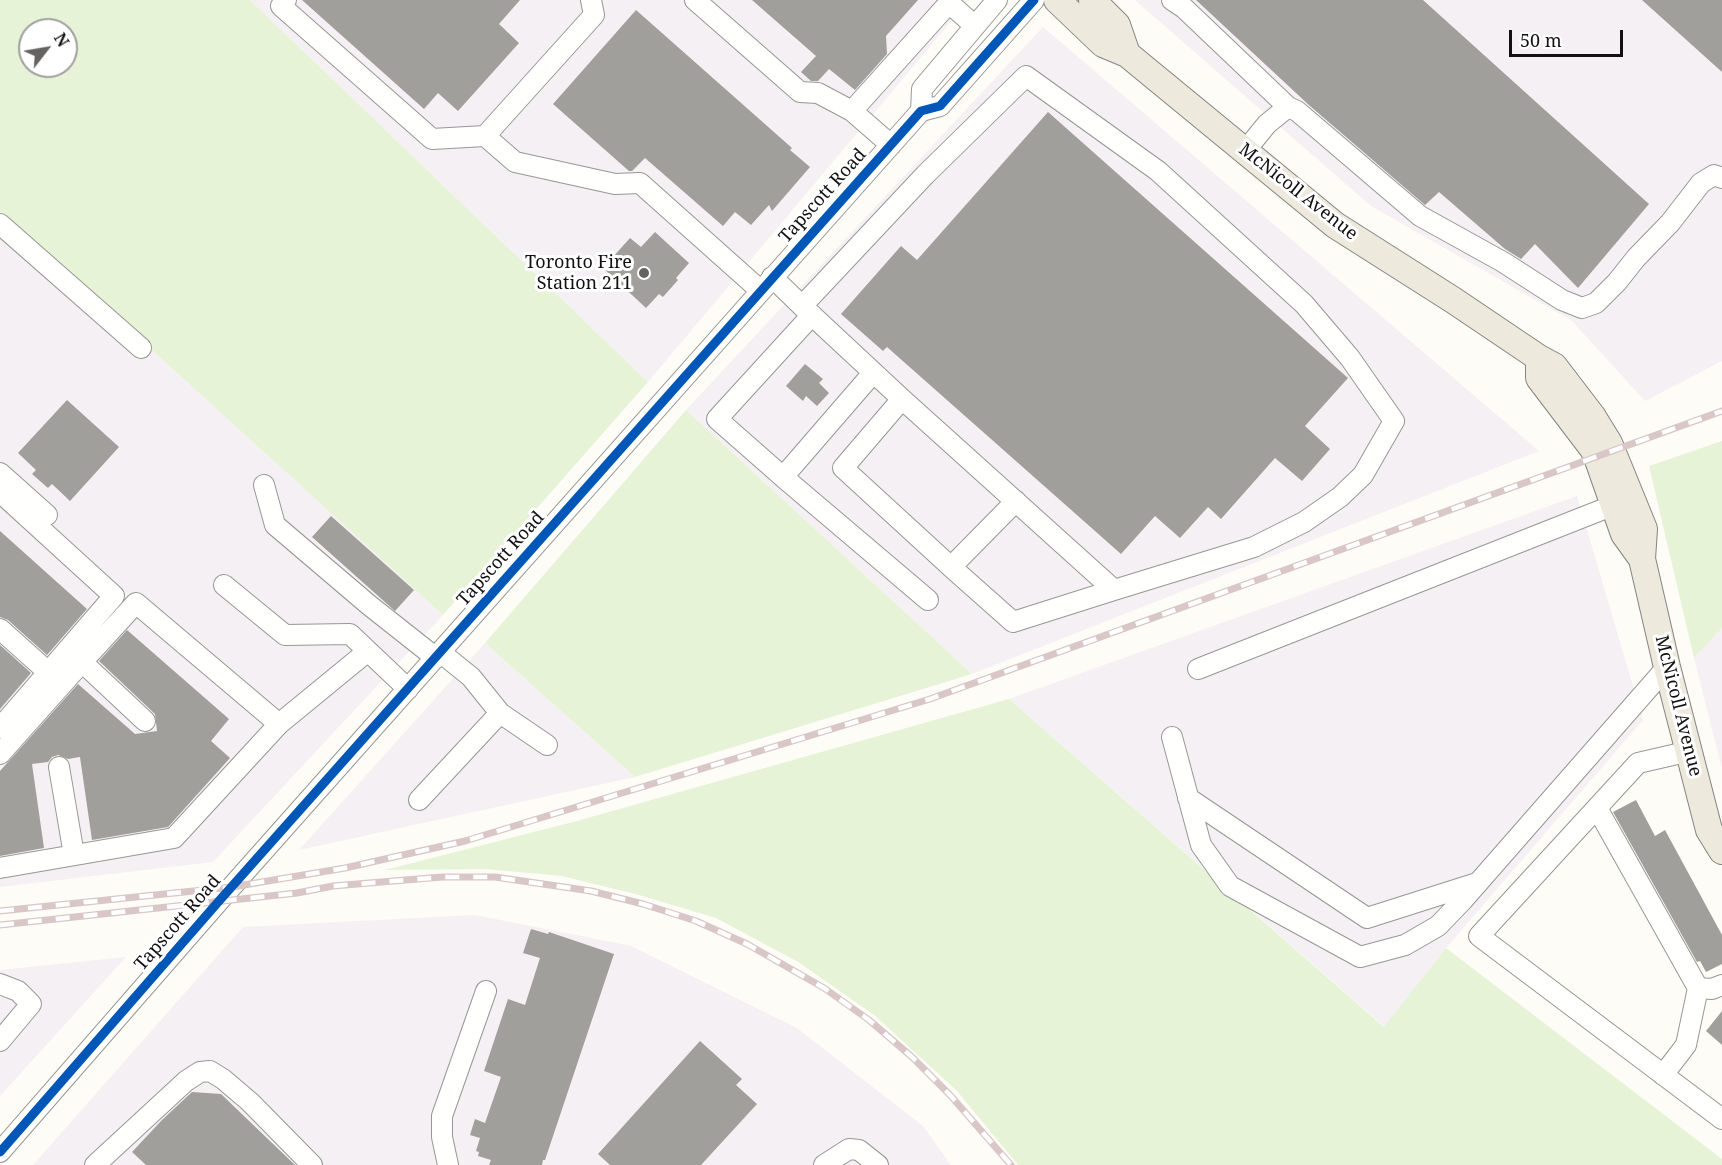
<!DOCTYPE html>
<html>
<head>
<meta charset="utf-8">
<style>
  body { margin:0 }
  #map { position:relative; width:1722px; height:1165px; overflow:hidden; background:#fdfcf7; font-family:"Noto Serif",serif }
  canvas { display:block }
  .north { position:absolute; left:18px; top:18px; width:60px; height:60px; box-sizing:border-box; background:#fff; border:2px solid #a0a0a0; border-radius:50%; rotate:59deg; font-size:16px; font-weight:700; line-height:24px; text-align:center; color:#111 }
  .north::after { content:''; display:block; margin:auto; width:21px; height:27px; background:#646362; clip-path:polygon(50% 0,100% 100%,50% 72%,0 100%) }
  .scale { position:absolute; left:1509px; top:30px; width:114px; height:27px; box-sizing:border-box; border:3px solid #111; border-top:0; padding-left:8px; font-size:18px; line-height:21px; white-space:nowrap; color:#111; -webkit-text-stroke:4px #fff; paint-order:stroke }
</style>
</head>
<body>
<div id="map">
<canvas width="1722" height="1165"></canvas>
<div class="north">N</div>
<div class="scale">50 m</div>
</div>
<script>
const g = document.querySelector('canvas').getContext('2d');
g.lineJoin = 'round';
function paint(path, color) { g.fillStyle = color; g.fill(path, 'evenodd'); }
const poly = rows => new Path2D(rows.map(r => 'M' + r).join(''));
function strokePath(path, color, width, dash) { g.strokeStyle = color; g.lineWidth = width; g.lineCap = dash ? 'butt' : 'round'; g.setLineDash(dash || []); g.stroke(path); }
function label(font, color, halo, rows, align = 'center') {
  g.font = font + ' "Noto Serif",serif'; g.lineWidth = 6; g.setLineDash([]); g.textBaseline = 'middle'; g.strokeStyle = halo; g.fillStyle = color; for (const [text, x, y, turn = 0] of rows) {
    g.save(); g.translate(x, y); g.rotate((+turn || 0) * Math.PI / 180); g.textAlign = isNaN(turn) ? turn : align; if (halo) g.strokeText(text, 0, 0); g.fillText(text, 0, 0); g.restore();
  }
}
const industrial = poly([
  [250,0,969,0,648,382],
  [1135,0,1722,0,1722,361,1645,401,1572,321,1371,206],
  [1043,27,1539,451,972,674,686,410],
  [0,212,443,615,213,862,0,887],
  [1577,496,1643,720,1446,948,1385,1027,1009,699],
  [1722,628,1722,769,1694,658],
  [485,643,635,777,299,850],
  [475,915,631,946,797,1028,923,1126,951,1165,33,1165,243,927],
  [126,957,0,1096,0,970]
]);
const green = poly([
  [0,0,250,0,648,382,443,615,0,212],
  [30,30,66,30,66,66,30,66],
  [686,410,972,674,635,777,485,643],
  [1722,441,1722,628,1694,658,1649,466],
  [1009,699,1384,1027,1446,948,1722,1159,1722,1165,1018,1165,957,1091,874,1015,798,962,716,918,639,895,562,876,484,869,385,870,577,821]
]);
const building = poly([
  [302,0,520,0,499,24,519,43,458,111,438,93,424,109],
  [752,0,918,0,886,36,887,54,855,90,829,69,818,81,811,81,801,72,816,56],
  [1196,0,1423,0,1649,204,1578,288,1535,244,1521,259,1505,249,1439,192,1425,205,1310,106],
  [1642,0,1722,0,1722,72],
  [636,10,792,148,790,150,810,167,772,211,769,205,751,225,735,212,723,226,645,158,632,171,629,171,553,104],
  [1048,112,1348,378,1305,426,1330,449,1302,481,1275,458,1221,519,1208,507,1180,538,1155,516,1121,554,887,347,883,351,841,314,901,246,917,260],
  [655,232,689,263,676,278,678,280,663,297,659,294,646,308,603,268,630,238,641,247],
  [805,364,823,379,819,383,829,393,817,406,806,396,803,401,786,386],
  [67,400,119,447,70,501,52,484,48,488,32,474,36,470,18,453],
  [331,516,414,590,395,611,312,537],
  [0,531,87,609,47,655,8,620,0,617],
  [127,630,229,719,211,741,230,758,168,827,92,840,80,757,68,759,58,755,52,757,48,762,32,764,44,848,0,856,0,771,78,684,135,734,157,731,155,714,99,661],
  [0,645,31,673,0,709],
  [1636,800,1655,836,1665,830,1722,935,1722,964,1706,972,1700,961,1697,962,1613,812],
  [531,929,548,934,549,932,614,954,545,1160,543,1160,542,1165,489,1165,491,1160,478,1156,479,1152,476,1151,480,1138,470,1135,475,1119,485,1123,501,1077,484,1071,508,999,525,1005,540,958,523,953],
  [1722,1011,1722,1045,1706,1031],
  [700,1041,742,1079,736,1085,757,1104,701,1165,610,1165,598,1154],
  [192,1092,221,1094,295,1165,146,1165,132,1152,162,1120]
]);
const minor = poly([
  [286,0,281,6,432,139,485,136,515,162,615,184,640,183,761,291],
  [695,0,800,92,818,93,852,111],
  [1172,0,1184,8,1288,107],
  [921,111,922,89,997,0],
  [485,136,594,15,591,0],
  [891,145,852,111,949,3,975,26],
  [1245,151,1267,124,1288,107,1297,111,1420,216,1503,262,1562,300,1582,308,1596,303,1617,282,1636,258,1670,223,1701,183,1714,175,1722,178],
  [0,224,141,348],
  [772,277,802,306,902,399,1114,590,1254,547,1304,522,1340,497,1363,475,1394,421,1350,358,1304,304,1158,171,1026,76,925,175,802,306],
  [812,315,717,419,783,477,873,373],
  [902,399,843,468,951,567],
  [0,473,47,515],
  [783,477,928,600],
  [264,485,275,525,369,605,436,658],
  [0,492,114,596,0,728],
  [1016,501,951,567,1013,622,1114,590],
  [224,585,285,635,350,634,408,689],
  [0,629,48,672],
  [440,652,471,677,500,713,547,745],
  [82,662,136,603,279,724],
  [1198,669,1614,505],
  [1172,737,1201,845,1230,886,1360,957,1405,945,1438,926,1463,900,1667,667],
  [1690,751,1638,763,1479,936,1722,1119],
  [0,754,82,662,145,721],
  [59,767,74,855],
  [1188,798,1367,918,1477,883],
  [419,800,500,713],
  [1597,808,1698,988,1712,989,1722,985],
  [0,868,174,838,279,724,368,651],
  [0,984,18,991,31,1004,0,1041],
  [1663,1075,1686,1045,1698,988],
  [0,1152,219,901,921,111,940,106,1034,0],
  [95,1165,186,1081,200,1072,210,1071,223,1079,250,1102,312,1165],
  [448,1165,442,1137,442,1116,486,991],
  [824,1165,849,1149,859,1150,878,1165]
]);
const major = poly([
  [1057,0,1103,44,1127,54,1335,225,1453,300,1539,358,1554,366,1593,417,1609,443,1644,529,1642,559,1667,667,1709,830,1722,851],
  [1092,0,1117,25,1127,54],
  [1539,358,1539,378,1593,449,1597,457,1624,534,1642,559]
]);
const rail = poly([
  [0,911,232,887,345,868,465,841,930,699,1722,411],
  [0,925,297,893,333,886,442,877,495,877,591,891,643,904,696,921,747,944,824,988,869,1020,912,1057,950,1095,1011,1165]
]);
const cycleway = poly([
  [0,1152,219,901,921,111,940,106,1034,0]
]);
const markers = [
  [644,273,6,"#646362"]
];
const streetNames = [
  ["McNicoll Avenue",1298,192,38],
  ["Tapscott Road",823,196,-48],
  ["Tapscott Road",501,559,-48],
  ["McNicoll Avenue",1678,706,76],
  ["Tapscott Road",178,923,-49]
];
const poiNames = [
  ["Toronto Fire",632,263],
  ["Station 211",632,284]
];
paint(industrial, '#f5f0f3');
paint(green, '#e7f3d7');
paint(building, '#a19f9c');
strokePath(minor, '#979795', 22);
strokePath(major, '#858482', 28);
strokePath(minor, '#fffffe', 20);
strokePath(major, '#ede9dc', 26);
strokePath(rail, '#d9c6c7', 7);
strokePath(rail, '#fff', 4.5, [14]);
strokePath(cycleway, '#0057b8', 9);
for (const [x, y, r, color] of markers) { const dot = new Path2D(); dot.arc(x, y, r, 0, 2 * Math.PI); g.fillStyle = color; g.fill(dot); strokePath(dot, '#fff', 2); }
label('18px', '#111', '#fff', streetNames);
label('18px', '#111', '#fff', poiNames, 'right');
</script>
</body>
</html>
